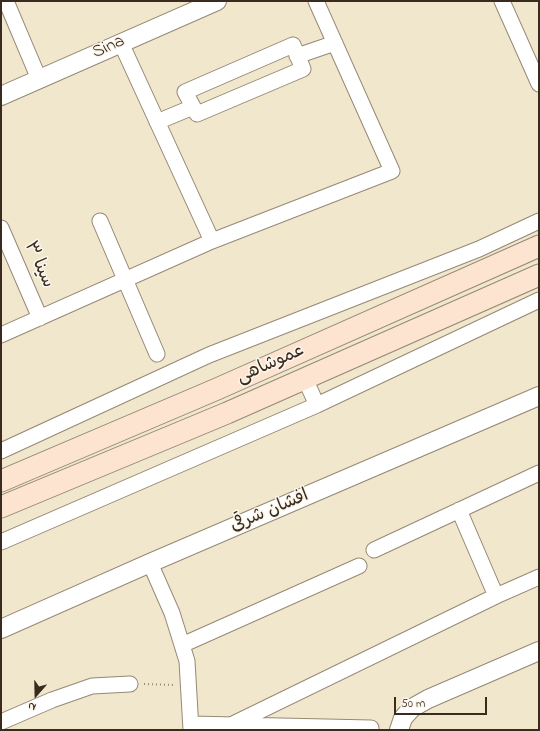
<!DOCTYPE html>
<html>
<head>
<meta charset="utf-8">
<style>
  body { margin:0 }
  #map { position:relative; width:540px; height:731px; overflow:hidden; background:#f0e7cc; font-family:"Indie Flower",sans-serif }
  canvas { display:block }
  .frame { position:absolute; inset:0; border:2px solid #3b2a1e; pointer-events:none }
  .north { position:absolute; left:16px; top:675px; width:40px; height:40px; -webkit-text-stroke:3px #fbf7ec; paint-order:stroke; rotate:200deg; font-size:11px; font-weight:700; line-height:16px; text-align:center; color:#3b2a1e }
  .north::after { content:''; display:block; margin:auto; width:14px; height:18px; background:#3b2a1e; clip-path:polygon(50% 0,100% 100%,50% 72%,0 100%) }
  .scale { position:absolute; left:394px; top:697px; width:93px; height:18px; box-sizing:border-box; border:2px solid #3b2a1e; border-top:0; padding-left:5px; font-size:12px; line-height:14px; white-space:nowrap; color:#3b2a1e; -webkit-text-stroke:3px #fbf7ec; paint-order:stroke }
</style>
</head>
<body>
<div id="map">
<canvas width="540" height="731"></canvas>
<div class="frame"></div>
<div class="north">N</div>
<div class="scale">50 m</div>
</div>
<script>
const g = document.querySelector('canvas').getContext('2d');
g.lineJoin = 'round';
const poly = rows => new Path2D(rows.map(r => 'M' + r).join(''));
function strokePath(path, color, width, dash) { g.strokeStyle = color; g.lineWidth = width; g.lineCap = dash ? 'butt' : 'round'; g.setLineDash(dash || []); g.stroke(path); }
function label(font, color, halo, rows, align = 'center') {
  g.font = font + ' "Indie Flower","Playpen Sans Arabic",sans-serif'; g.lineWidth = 3; g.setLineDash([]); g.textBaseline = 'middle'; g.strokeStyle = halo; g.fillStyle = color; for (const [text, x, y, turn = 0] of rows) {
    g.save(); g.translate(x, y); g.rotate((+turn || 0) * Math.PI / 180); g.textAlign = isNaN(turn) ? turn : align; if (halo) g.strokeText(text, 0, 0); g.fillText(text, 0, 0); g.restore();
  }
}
const path = poly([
  [144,684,175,685]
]);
const minor = poly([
  [6,1,39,79],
  [502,1,539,84],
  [121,43,212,241,392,171,316,1],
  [293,45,303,69,197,114,185,92,293,45],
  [297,56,335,43],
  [157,122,193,107],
  [100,221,157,354],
  [1,228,40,318],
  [1,335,212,241],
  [305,379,317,405],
  [1,451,209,355,479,249,539,221],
  [459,510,496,596,539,577],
  [1,542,317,405,539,300],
  [374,550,539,473],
  [150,563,172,613,187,661,191,730],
  [182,645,359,566],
  [1,722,52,700,92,686,130,684],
  [191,724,371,728],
  [231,725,496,596]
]);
const tertiary = poly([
  [1,96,217,1],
  [1,629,150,563,539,396],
  [399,730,403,718,412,708,428,699,539,651]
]);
const secondary = poly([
  [1,481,217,389,539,246],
  [1,507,227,413,539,275]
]);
const streetNames = [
  ["Sina",109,48,-24],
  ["سینا ۳",38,265,66],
  ["عموشاهی",271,365,-24],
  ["افشان شرقی",270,512,-23]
];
strokePath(minor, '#968875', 17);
strokePath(tertiary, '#968875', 20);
strokePath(secondary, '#968875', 23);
strokePath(path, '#968875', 2, [1, 3]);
strokePath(minor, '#fff', 15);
strokePath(tertiary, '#fff', 18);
strokePath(secondary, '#fde4d1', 21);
label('18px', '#3b2a1e', '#fbf7ec', streetNames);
</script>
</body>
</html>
